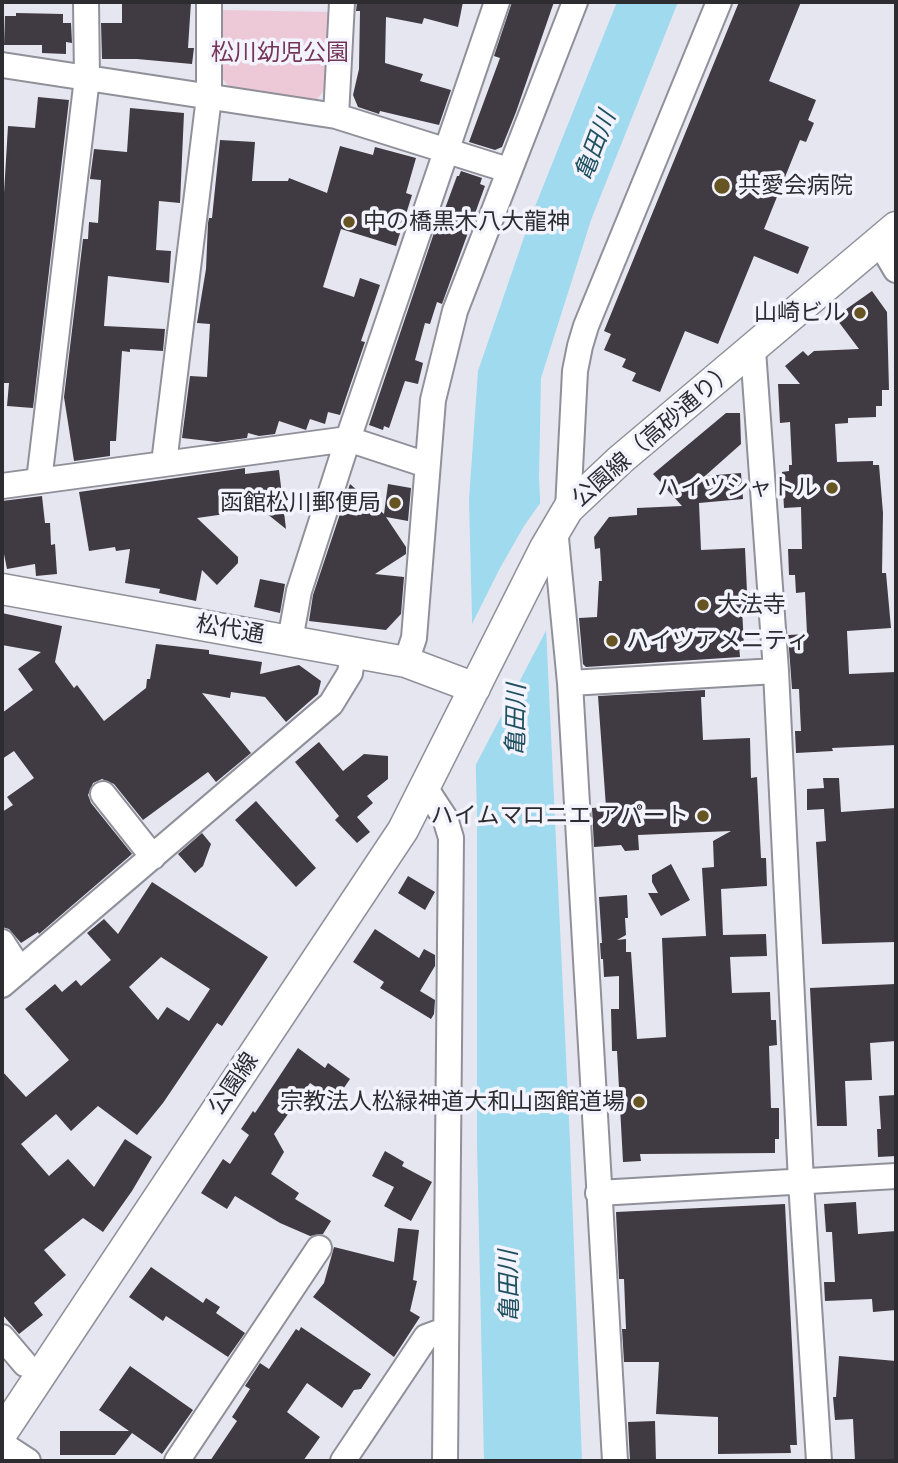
<!DOCTYPE html>
<html>
<head>
<meta charset="utf-8">
<style>
  body { margin:0 }
  #map { position:relative; width:898px; height:1463px; overflow:hidden; background:#e6e6f1; font-family:Karla,sans-serif }
  canvas { display:block }
  .frame { position:absolute; inset:0; border:4px solid #2d2d31; pointer-events:none }
</style>
</head>
<body>
<div id="map">
<canvas width="898" height="1463"></canvas>
<div class="frame"></div>
</div>
<script>
const g = document.querySelector('canvas').getContext('2d');
g.lineJoin = 'round';
function paint(path, color) { g.fillStyle = color; g.fill(path, 'evenodd'); }
const poly = rows => new Path2D(rows.map(r => 'M' + r).join(''));
function strokePath(path, color, width, dash) { g.strokeStyle = color; g.lineWidth = width; g.lineCap = dash ? 'butt' : 'round'; g.setLineDash(dash || []); g.stroke(path); }
function label(font, color, halo, rows, align = 'center') {
  g.font = font + ' Karla,"Noto Sans JP",sans-serif'; g.lineWidth = 7; g.setLineDash([]); g.textBaseline = 'middle'; g.strokeStyle = halo; g.fillStyle = color; for (const [text, x, y, turn = 0] of rows) {
    g.save(); g.translate(x, y); g.rotate((+turn || 0) * Math.PI / 180); g.textAlign = isNaN(turn) ? turn : align; if (halo) g.strokeText(text, 0, 0); g.fillText(text, 0, 0); g.restore();
  }
}
const green = poly([
  [222,10,329,12,324,91,315,101,229,87,222,78]
]);
const water = poly([
  [617,2,678,2,591,220,541,378,539,477,570,1142,582,1461,484,1461,477,1145,477,814,469,500,478,371,532,214]
]);
const pier = poly([
  [543,499,549,625,472,772,469,626,472,624,499,570,524,526]
]);
const building = poly([
  [122,2,191,2,188,48,194,48,192,64,137,59,102,59,101,23,122,23],
  [357,2,463,2,458,27,424,18,422,24,386,17,385,63,423,74,420,81,451,90,439,125,380,111,379,114,358,107,353,95,359,69,360,11,356,11],
  [512,2,554,2,516,112,502,147,495,150,469,142,500,58,494,56],
  [739,2,801,2,769,81,816,100,808,120,814,123,806,142,800,140,764,229,809,247,798,274,754,256,718,344,685,331,660,392,632,381,636,373,622,367,626,359,604,350,611,334,604,331],
  [16,13,63,14,63,23,71,23,72,43,66,42,66,54,42,53,42,45,4,45,5,16,16,16],
  [38,97,69,100,33,408,7,406,9,383,2,383,2,227,8,126,35,128],
  [130,108,184,113,180,203,159,201,156,250,171,251,169,283,108,276,104,326,165,329,163,351,130,349,130,352,122,351,116,441,110,441,110,456,74,461,64,397,83,239,88,239,89,222,98,223,101,180,90,179,94,149,127,152],
  [220,140,255,142,252,181,288,181,289,178,327,193,340,146,373,155,375,147,416,158,406,193,412,195,396,246,341,229,323,287,354,297,360,278,380,285,361,341,365,342,340,415,328,412,325,424,310,419,306,430,279,421,275,434,259,436,248,433,247,438,217,442,182,438,190,376,207,377,210,324,197,323,206,269,208,223,209,218,212,218],
  [461,171,482,178,480,184,485,186,442,304,437,302,430,324,425,323,415,360,423,363,418,384,405,381,389,428,384,426,383,430,369,425,434,233,436,233,457,176,459,176],
  [872,291,887,312,889,390,882,390,882,406,876,406,876,417,848,418,848,423,835,424,837,462,873,461,873,465,879,465,883,513,882,573,886,573,891,628,847,631,849,674,896,672,896,745,832,748,833,751,796,753,795,731,801,731,799,689,792,689,788,635,807,634,805,592,796,593,795,575,789,575,788,549,802,549,801,507,784,508,782,472,789,471,789,465,792,465,790,422,780,423,778,384,800,384,785,366,803,351,808,356,814,351,859,349,835,317],
  [726,413,740,413,741,444,705,476,741,473,743,499,699,503,701,550,745,548,747,592,750,592,750,608,742,608,744,646,739,646,740,657,586,667,583,664,579,618,597,617,599,581,602,581,600,548,595,549,594,537,609,517,637,515,637,508,682,506,653,474],
  [245,468,245,474,279,470,286,529,261,509,197,518,238,557,238,563,217,585,202,570,196,601,159,593,160,589,125,583,130,549,116,551,115,547,89,551,79,492],
  [350,484,384,514,388,484,411,488,408,521,386,517,406,547,406,554,375,574,404,577,401,614,386,630,309,621,313,595],
  [42,496,45,523,50,523,51,545,55,544,57,574,36,576,35,564,7,569,4,554,2,555,2,501],
  [260,579,285,584,280,613,254,607],
  [2,613,62,626,55,662,74,688,77,685,104,721,146,688,147,679,150,679,156,644,209,650,209,654,262,662,260,674,299,665,321,681,318,694,286,722,265,697,231,692,230,698,202,693,251,753,216,782,208,772,143,820,114,784,102,779,93,783,88,795,91,803,132,854,39,934,38,932,21,943,9,929,2,927,2,812,13,805,7,797,34,778,14,751,2,759,2,713,33,690,18,669,41,652,2,645],
  [705,690,705,697,701,697,703,740,750,738,751,778,757,777,761,858,766,858,767,886,721,889,723,935,766,934,767,956,730,957,732,993,770,992,771,1020,776,1020,777,1045,769,1046,771,1108,779,1108,779,1139,775,1139,775,1153,640,1154,641,1161,623,1162,617,1051,612,1051,611,1009,619,1009,619,976,604,977,603,959,601,959,600,943,602,943,599,897,627,895,628,918,625,918,626,935,617,940,626,939,626,952,631,952,637,1039,666,1037,662,938,706,936,702,868,714,867,713,841,731,831,638,835,639,850,625,851,621,845,594,847,592,808,606,807,598,696],
  [319,742,343,771,364,754,388,756,388,779,367,796,373,803,357,817,370,832,357,843,335,820,339,816,295,762],
  [823,778,839,778,841,812,896,808,896,942,822,944,816,842,826,841,824,809,807,810,807,789,824,788],
  [256,801,316,868,296,887,235,820],
  [202,833,211,844,203,866,195,873,178,854],
  [671,864,690,900,661,916,648,893,658,893,652,882,652,875],
  [408,876,435,892,425,910,398,893],
  [152,882,268,957,222,1026,217,1023,163,1103,137,1135,98,1106,71,1131,56,1114,21,1144,49,1176,68,1159,94,1187,125,1139,152,1157,132,1191,103,1232,83,1218,44,1250,66,1275,34,1303,43,1315,19,1334,2,1314,2,1071,26,1097,69,1060,25,1009,55,984,62,992,76,980,81,986,111,960,87,933,104,919,118,934],
  [161,957,210,989,189,1021,167,1007,158,1020,129,987],
  [375,929,419,958,424,949,435,955,435,966,420,991,435,1000,434,1014,431,1019,380,988,384,982,353,962],
  [896,984,896,1041,870,1043,872,1080,845,1081,847,1126,817,1126,810,988],
  [298,1048,325,1068,328,1063,350,1079,339,1095,330,1089,326,1094,310,1083,274,1134,284,1152,271,1174,299,1193,295,1199,331,1221,323,1234,310,1236,280,1223,235,1196,227,1209,201,1193,223,1159,230,1164,249,1135,241,1129,253,1111,255,1113],
  [896,1095,896,1156,878,1157,877,1129,881,1129,879,1096],
  [385,1151,404,1162,402,1166,432,1182,411,1221,384,1206,394,1187,372,1176],
  [856,1202,858,1234,896,1231,896,1310,873,1312,872,1299,825,1301,824,1282,835,1282,832,1232,826,1232,824,1204],
  [785,1204,797,1445,790,1445,791,1453,718,1454,718,1417,656,1414,659,1362,624,1362,622,1329,626,1329,624,1279,619,1279,616,1212],
  [398,1228,419,1230,413,1280,417,1281,410,1311,420,1317,394,1357,313,1297,324,1283,334,1247,394,1262],
  [151,1267,203,1303,206,1298,220,1307,216,1313,245,1333,228,1357,166,1316,163,1321,129,1297],
  [301,1327,371,1374,361,1389,354,1390,342,1408,307,1383,287,1412,320,1437,303,1461,210,1461,237,1421,232,1417,250,1389,245,1386,260,1363,269,1369,296,1329,299,1331],
  [839,1356,896,1361,896,1461,855,1461,853,1419,835,1420,833,1397,836,1397],
  [130,1366,193,1410,162,1454,132,1433,115,1455,60,1455,60,1431,129,1431,99,1410],
  [655,1421,656,1461,630,1461,628,1422]
]);
const minor = poly([
  [2,65,336,116,508,170],
  [336,116,342,2],
  [880,243,896,270],
  [753,350,776,671,801,1182,819,1461],
  [164,463,209,97,209,2],
  [39,481,87,78,86,2],
  [2,486,348,439,427,465],
  [568,509,575,371,580,346,586,326,719,2],
  [555,528,570,683,615,1461],
  [290,640,299,591,348,439,497,2],
  [406,662,414,638,433,400,455,311,575,2],
  [570,683,776,671],
  [426,789,445,818,451,838,445,1461],
  [103,794,153,857],
  [2,942,20,970],
  [2,985,331,704,350,673,353,652],
  [598,1193,896,1176],
  [2,1337,25,1364],
  [2,1444,28,1461],
  [177,1461,319,1248],
  [343,1461,426,1337,445,1330]
]);
const tertiary = poly([
  [2,589,406,662,475,688],
  [2,1433,403,830,545,548,568,509,620,460,896,227]
]);
const markers = [
  [722,186,9,"#652"],
  [349,222,7,"#652"],
  [860,313,7,"#652"],
  [832,488,7,"#652"],
  [395,503,7,"#652"],
  [703,605,7,"#652"],
  [612,641,7,"#652"],
  [703,816,7,"#652"],
  [639,1102,7,"#652"]
];
const parkNames = [
  ["松川幼児公園",280,53]
];
const poiNames = [
  ["共愛会病院",738,186,"left"],
  ["中の橋黒木八大龍神",363,222,"left"],
  ["山崎ビル",846,313],
  ["ハイツシャトル",818,488],
  ["函館松川郵便局",381,503],
  ["大法寺",717,605,"left"],
  ["ハイツアメニティ",626,641,"left"],
  ["ハイムマロニエ アパート",689,816],
  ["宗教法人松緑神道大和山函館道場",625,1102]
];
const streetNames = [
  ["公園線（高砂通り）",654,435,-41],
  ["松代通",230,630,10],
  ["公園線",234,1084,-56]
];
const waterNames = [
  ["亀田川",596,146,-69],
  ["亀田川",517,720,-89],
  ["亀田川",510,1286,-91]
];
paint(green, '#edc9d8');
paint(water, '#9fdaee');
paint(pier, '#e6e6f1');
paint(building, '#403a42');
strokePath(minor, '#90909a', 28);
strokePath(tertiary, '#90909a', 33);
strokePath(minor, '#fff', 24);
strokePath(tertiary, '#fff', 30);
for (const [x, y, r, color] of markers) { const dot = new Path2D(); dot.arc(x, y, r, 0, 2 * Math.PI); g.fillStyle = color; g.fill(dot); strokePath(dot, '#f3f3fe', 2.5); }
label('23px', '#753655', '#f3f3fe', parkNames);
label('23px', '#2d2d31', '#f3f3fe', poiNames, 'right');
label('23px', '#2d2d31', '#f3f3fe', streetNames);
label('italic 24px', '#1f505f', '#f3f3fe', waterNames);
</script>
</body>
</html>
